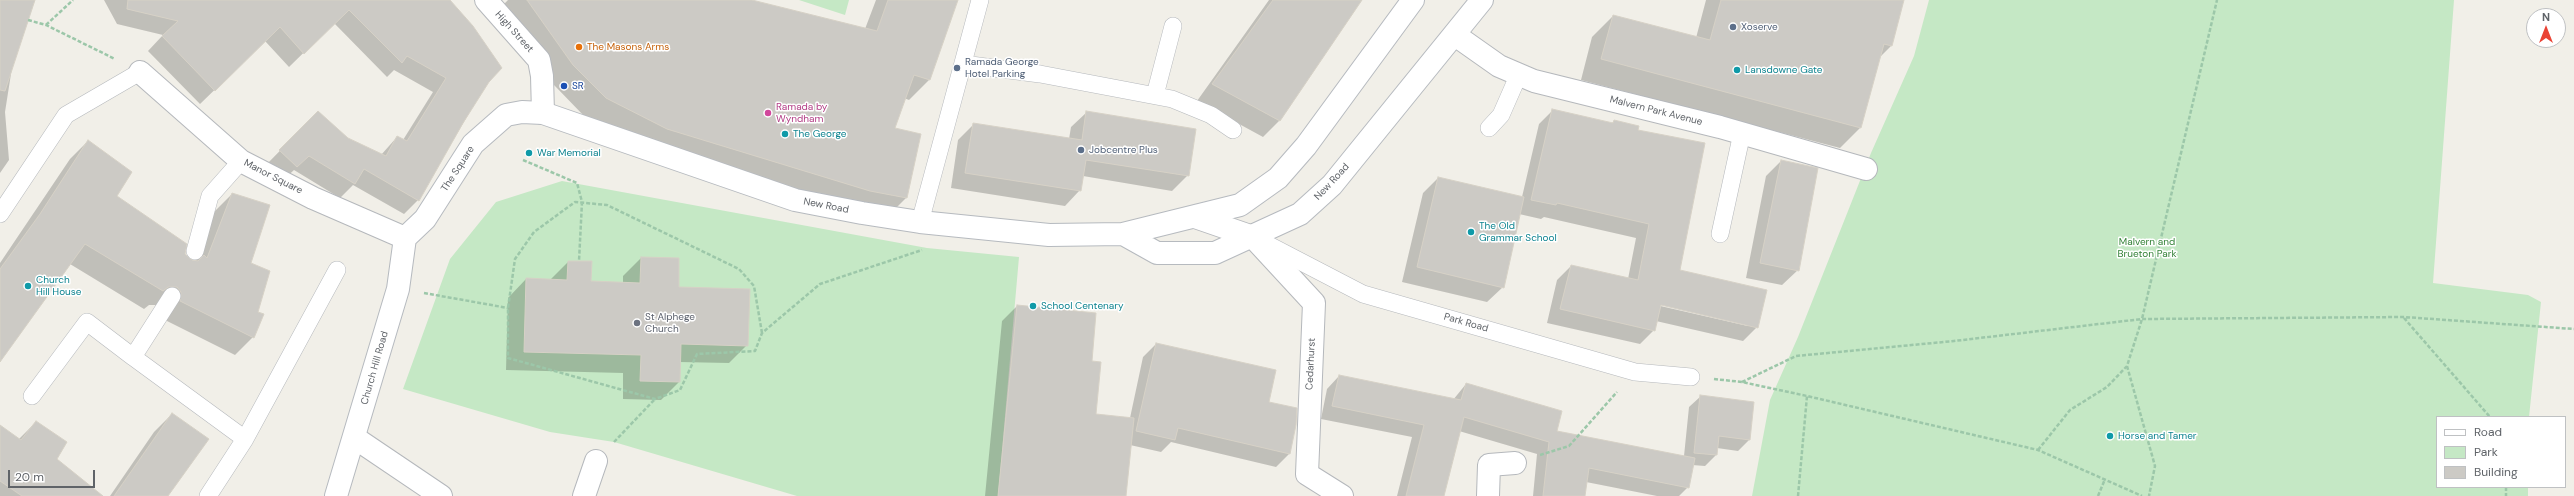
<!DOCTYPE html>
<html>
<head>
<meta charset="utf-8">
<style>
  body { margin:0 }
  #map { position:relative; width:2574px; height:496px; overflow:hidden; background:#f1efe8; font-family:"DM Sans",sans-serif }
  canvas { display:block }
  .legend { position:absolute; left:2436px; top:416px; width:130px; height:72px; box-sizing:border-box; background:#fff; border:1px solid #bfc1c3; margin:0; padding:5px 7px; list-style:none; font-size:12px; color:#5f6368 }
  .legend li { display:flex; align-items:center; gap:8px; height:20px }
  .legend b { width:20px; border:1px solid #bfc1c3 }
  .north { position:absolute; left:2526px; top:8px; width:40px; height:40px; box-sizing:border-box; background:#fff; border:1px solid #bfc1c3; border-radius:50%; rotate:0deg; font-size:11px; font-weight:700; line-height:16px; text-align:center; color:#5f6368 }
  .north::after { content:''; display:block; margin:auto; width:14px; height:18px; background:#ea4335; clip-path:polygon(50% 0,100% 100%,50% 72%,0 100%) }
  .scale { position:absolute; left:8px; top:470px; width:87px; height:18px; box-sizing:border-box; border:2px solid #5f6368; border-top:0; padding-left:5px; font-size:12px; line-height:14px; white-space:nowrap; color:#5f6368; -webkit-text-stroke:3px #fff; paint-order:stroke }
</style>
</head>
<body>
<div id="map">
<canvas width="2574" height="496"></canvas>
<ul class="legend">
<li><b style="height:5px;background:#fff"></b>Road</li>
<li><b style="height:11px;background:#c5e8c5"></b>Park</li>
<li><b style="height:11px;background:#cccac5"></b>Building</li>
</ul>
<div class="north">N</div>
<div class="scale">20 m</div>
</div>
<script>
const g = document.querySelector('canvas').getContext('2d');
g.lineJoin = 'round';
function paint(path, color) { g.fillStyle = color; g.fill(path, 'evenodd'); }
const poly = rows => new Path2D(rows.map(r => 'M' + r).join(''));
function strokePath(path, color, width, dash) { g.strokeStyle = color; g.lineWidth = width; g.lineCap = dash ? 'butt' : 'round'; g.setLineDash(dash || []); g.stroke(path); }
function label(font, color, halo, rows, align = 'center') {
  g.font = font + ' "DM Sans",sans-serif'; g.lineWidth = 3; g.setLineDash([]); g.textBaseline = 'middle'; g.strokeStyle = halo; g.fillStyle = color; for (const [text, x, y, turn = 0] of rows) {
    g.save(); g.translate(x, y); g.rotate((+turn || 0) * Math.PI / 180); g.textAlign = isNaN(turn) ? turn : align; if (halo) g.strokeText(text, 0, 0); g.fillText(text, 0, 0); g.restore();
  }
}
const green = poly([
  [799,0,849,0,845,15],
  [1929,0,2454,0,2433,283,2528,295,2541,302,2529,417,2437,417,2437,487,2528,487,2528,496,1752,496,1770,400,1798,337,1871,153,1914,56],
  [562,181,927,248,1019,257,998,496,797,496,614,442,550,432,403,389,450,259,496,202]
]);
const shadow = poly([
  [0,0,34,0,13,61,5,112,9,160,0,173],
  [104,0,448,0,488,81,418,200,404,214,353,185,340,198,294,170,282,181,266,165,318,112,348,139,381,155,397,137,403,140,433,92,394,70,387,77,334,23,289,67,265,41,200,104,148,51,163,35,117,24],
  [508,0,748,0,865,29,876,0,957,0,929,80,909,100,904,98,894,129,906,198,886,218,849,211,586,118,554,85,499,9],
  [1269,0,1361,0,1279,121,1263,137,1197,101],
  [1706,0,1903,0,1891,46,1879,58,1860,128,1840,148,1581,80,1592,37,1613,16,1696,38],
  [1553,110,1611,124,1614,121,1637,131,1679,270,1757,327,1743,341,1656,321,1654,330,1640,344,1547,323,1557,280,1571,266,1628,279,1636,238,1544,217,1541,219,1519,214,1503,287,1487,302,1402,282,1423,193,1438,178,1522,197,1539,124],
  [1656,303,1748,324,1748,326,1656,305],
  [1087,112,1188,175,1172,191,1083,176,1080,190,1065,206,951,188,958,140,974,124,1069,139,1071,127],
  [88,141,115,196,192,262,195,262,214,212,232,194,250,264,256,313,253,337,235,355,163,319,159,305,149,305,144,309,70,264,0,359,0,263,70,159],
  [1781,161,1798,270,1782,285,1746,278,1766,176],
  [641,258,747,345,729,363,679,362,679,382,661,400,623,399,623,373,506,370,508,298,526,279,550,280,568,262,590,282,623,283,623,276],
  [1017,306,1091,362,1095,415,1130,418,1143,357,1156,344,1268,402,1289,454,1276,467,1171,442,1161,452,1130,445,1125,496,985,496,1002,321],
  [1339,376,1453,400,1466,384,1555,431,1684,456,1689,407,1701,396,1749,440,1738,451,1717,448,1716,455,1705,466,1692,465,1688,487,1679,496,1657,496,1586,482,1584,496,1533,496,1537,454,1459,431,1443,496,1397,496,1412,437,1321,419,1327,389],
  [172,414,167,496,110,496,154,432],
  [36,422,55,459,101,496,0,496,0,427,19,439]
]);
const building = poly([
  [0,0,35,0,5,91,0,90,0,0],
  [128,0,450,0,473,26,502,68,489,82,463,123,419,201,364,169,355,184,309,156,297,167,279,150,318,111,348,138,386,156,397,136,407,141,446,78,407,56,402,63,349,10,304,54,280,27,215,91,162,36,178,21,127,9,128,0],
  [527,0,752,0,877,31,888,0,958,0,930,80,914,75,895,128,921,134,907,198,870,191,667,129,606,98,573,65,527,0],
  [1273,0,1362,0,1280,121,1212,84,1273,0],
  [1721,0,1904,0,1892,46,1884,44,1861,128,1601,59,1613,15,1710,40,1721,0],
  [1552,109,1613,123,1614,120,1639,126,1638,130,1705,143,1680,270,1767,290,1758,328,1661,305,1655,331,1560,309,1571,265,1638,280,1649,224,1557,203,1556,205,1531,200,1552,109],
  [1086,111,1196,129,1189,176,1086,160,1081,191,965,173,973,123,1082,140,1086,111],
  [88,140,132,172,117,196,187,244,185,254,192,260,198,261,204,255,207,258,232,193,270,205,251,263,270,271,258,312,264,314,254,338,180,301,181,292,177,287,168,287,163,291,85,244,0,362,0,269,40,214,88,140],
  [1781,160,1818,168,1799,271,1760,263,1781,160],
  [1438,177,1524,197,1504,288,1417,267,1438,177],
  [641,257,679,258,679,287,750,289,748,346,681,344,680,382,640,381,641,355,524,352,526,278,567,280,568,261,592,261,591,281,640,283,641,257],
  [1017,305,1096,313,1092,361,1101,362,1096,414,1134,418,1126,496,998,496,1017,305],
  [1156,343,1276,370,1269,402,1297,408,1296,425,1290,454,1178,428,1175,440,1136,431,1156,343],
  [1339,375,1461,400,1466,383,1562,411,1557,431,1695,458,1689,488,1589,468,1585,496,1543,496,1549,442,1464,417,1444,496,1406,496,1424,425,1332,406,1339,375],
  [1700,395,1754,402,1750,440,1719,436,1717,455,1694,453,1700,395],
  [172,413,209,439,168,496,114,496,172,413],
  [36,421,67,442,57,459,103,496,22,496,0,481,0,425,21,440,36,421]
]);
const path = poly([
  [28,20,46,25,115,59],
  [46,25,73,0],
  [523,160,577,183,582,202,579,261],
  [424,293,508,308],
  [2404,318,2490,417],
  [762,333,754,286,739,269,607,205,575,202,534,232,515,259,508,308,508,358,655,399,680,390,697,354,755,351,762,333,820,284,922,250],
  [2127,366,2155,466,2149,496],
  [1714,379,1742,382,1807,396,2038,450,2142,496],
  [1742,382,1796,356,1954,341,2142,319,2404,317,2574,329],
  [614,442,655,399],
  [2038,450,2070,410,2107,387,2127,366,2142,319,2217,0],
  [1540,455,1569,446,1617,392],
  [2506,487,2506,496],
  [1798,496,1807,396],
  [2098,496,2105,479]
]);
const lane = poly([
  [963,64,1040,74,1172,99,1211,115,1233,130],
  [1155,95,1173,26],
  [1489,128,1501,115,1519,74],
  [0,214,66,115,140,72],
  [920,222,980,0],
  [1720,234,1742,133],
  [1261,241,1363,294,1635,372,1691,377],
  [195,251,210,196,241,161],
  [172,296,133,357,245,439,208,496],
  [32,396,87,322,133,357],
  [245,439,337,270]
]);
const street = poly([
  [486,0,539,60,542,76,543,113],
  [1455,35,1499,66,1534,81,1720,127,1866,169],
  [140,72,241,161,313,198,405,238],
  [1195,217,1253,237,1314,303,1307,474,1342,496],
  [355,438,441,496],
  [584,496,596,461],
  [1488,496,1489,465,1515,463]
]);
const secondary = poly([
  [1123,234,1157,253,1215,253,1300,214,1332,185,1482,0],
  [336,496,398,289,405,238,425,219,473,144,506,115,522,112,543,113,795,200,862,213,920,222,1049,235,1123,234,1240,205,1278,178,1306,146,1413,0]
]);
const markers = [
  [1733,27,4,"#5c6f8a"],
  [579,47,4,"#e8710a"],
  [957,68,4,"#5c6f8a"],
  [1737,70,4,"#0f9aa8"],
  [564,86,4,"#1a4fb4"],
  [768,113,4,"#d1479c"],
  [785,134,4,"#0f9aa8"],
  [1081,150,4,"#5c6f8a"],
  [529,153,4,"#0f9aa8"],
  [1471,232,4,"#0f9aa8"],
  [28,286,4,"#0f9aa8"],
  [1033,306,4,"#0f9aa8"],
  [637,323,4,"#6b7280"],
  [2110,436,4,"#0f9aa8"]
];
const serviceNames = [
  ["Xoserve",1741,27],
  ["Ramada George",965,62],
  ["Hotel Parking",965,74],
  ["Jobcentre Plus",1089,150]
];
const streetNames = [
  ["High Street",514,32,48],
  ["Malvern Park Avenue",1656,111,14],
  ["The Square",458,169,-57],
  ["Manor Square",273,177,27],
  ["New Road",1332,182,-47],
  ["New Road",826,206,11],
  ["Park Road",1466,323,16],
  ["Cedarhurst",1311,364,-87],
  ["Church Hill Road",375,368,-74]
];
const foodNames = [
  ["The Masons Arms",587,47]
];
const cultureNames = [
  ["Lansdowne Gate",1745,70],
  ["The George",793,134],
  ["War Memorial",537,153],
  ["The Old",1479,226],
  ["Grammar School",1479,238],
  ["Church",36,280],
  ["Hill House",36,292],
  ["School Centenary",1041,306],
  ["Horse and Tamer",2118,436]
];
const transitNames = [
  ["SR",572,86]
];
const hotelNames = [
  ["Ramada by",776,107],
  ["Wyndham",776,119]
];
const parkNames = [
  ["Malvern and",2147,242],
  ["Brueton Park",2147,254]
];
const worshipNames = [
  ["St Alphege",645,317],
  ["Church",645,329]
];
paint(green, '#c5e8c5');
paint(shadow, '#0003');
paint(building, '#cccac5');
strokePath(building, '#d6d1c6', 1);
strokePath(lane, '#b5b8bc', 18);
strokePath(street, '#b5b8bc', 24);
strokePath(secondary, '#b6babf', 24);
strokePath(path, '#9cc7a9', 2.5, [4, 2]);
strokePath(lane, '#fff', 17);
strokePath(street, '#fff', 22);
strokePath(secondary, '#fff', 22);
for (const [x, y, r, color] of markers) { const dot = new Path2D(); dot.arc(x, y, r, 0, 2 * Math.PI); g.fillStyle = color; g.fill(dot); strokePath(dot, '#fff', 1.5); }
label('10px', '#4e5e75', '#fff', serviceNames, 'left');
label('10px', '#5f6368', '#fff', streetNames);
label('10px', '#c56008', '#fff', foodNames, 'left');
label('10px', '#0d838f', '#fff', cultureNames, 'left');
label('10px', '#164399', '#fff', transitNames, 'left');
label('10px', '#b23c85', '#fff', hotelNames, 'left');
label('10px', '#348238', '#fff', parkNames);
label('10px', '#5b616d', '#fff', worshipNames, 'left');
</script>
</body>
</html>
